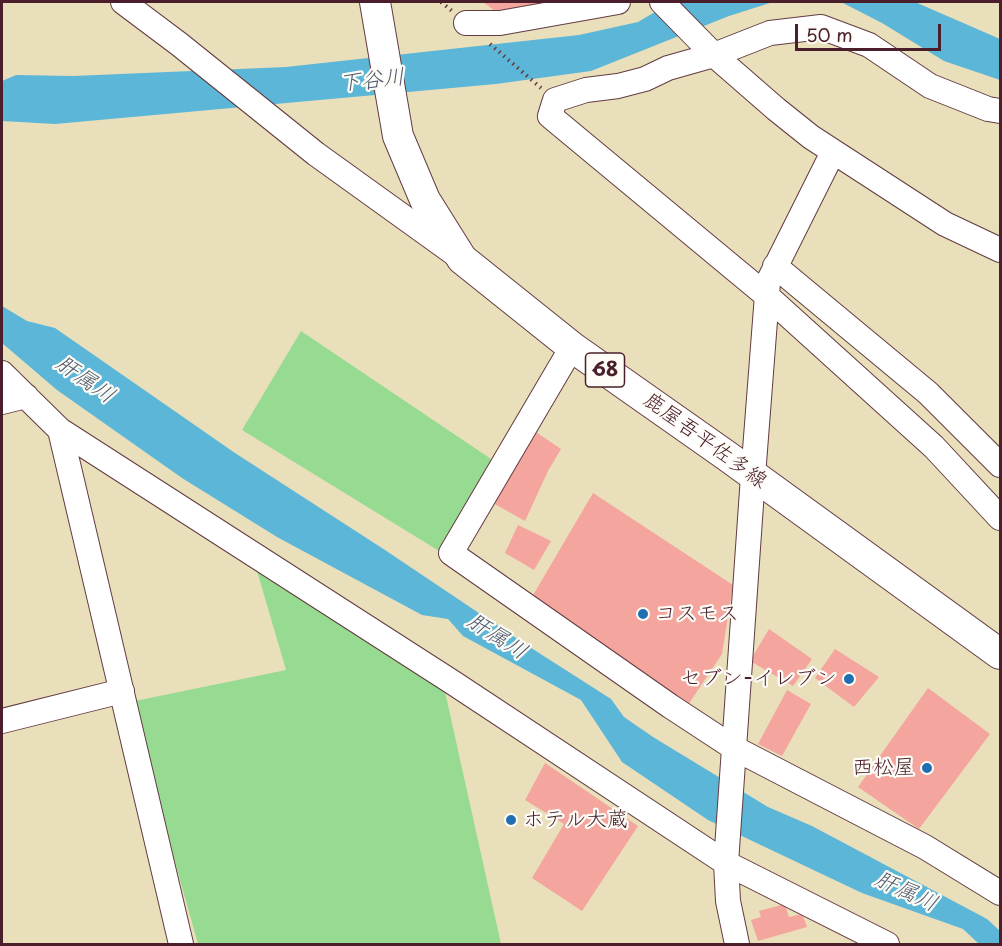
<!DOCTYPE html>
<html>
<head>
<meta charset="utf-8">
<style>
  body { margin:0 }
  #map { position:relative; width:1002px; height:946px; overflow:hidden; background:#eadfbb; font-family:"Playpen Sans",sans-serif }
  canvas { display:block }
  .frame { position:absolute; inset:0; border:3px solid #4a1f2b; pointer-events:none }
  .scale { position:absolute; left:795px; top:24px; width:146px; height:27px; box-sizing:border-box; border:3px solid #4a1f2b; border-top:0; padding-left:8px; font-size:18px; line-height:21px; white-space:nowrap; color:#4a1f2b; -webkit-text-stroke:4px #fdfcf7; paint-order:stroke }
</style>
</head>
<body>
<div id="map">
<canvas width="1002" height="946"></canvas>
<div class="frame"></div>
<div class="scale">50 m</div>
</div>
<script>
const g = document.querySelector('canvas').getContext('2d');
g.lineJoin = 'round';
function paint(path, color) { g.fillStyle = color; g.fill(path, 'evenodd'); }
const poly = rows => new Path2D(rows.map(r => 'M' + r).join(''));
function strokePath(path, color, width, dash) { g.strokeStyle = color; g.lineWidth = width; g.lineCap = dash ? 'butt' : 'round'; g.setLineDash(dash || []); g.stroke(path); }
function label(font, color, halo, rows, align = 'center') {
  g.font = font + ' "Playpen Sans","Klee One",sans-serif'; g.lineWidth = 4.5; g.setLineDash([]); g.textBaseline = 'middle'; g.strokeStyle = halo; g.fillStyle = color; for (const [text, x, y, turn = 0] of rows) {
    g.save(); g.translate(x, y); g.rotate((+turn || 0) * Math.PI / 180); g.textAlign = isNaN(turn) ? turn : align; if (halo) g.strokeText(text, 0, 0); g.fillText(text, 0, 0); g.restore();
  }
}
const green = poly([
  [301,331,497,463,444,554,242,430],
  [257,571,444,687,501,944,198,944,130,702,286,670]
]);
const water = poly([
  [672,2,773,2,729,16,591,71,496,84,55,124,2,121,2,81,16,75,73,76,286,67,579,35,638,22],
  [841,2,915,2,1000,39,1000,80,944,61,882,23],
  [2,306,27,321,55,328,235,453,385,550,525,644,611,699,624,717,653,737,768,807,812,826,987,919,1000,931,1000,944,979,944,963,929,862,893,708,820,622,762,581,700,463,636,448,619,422,615,277,537,182,478,57,390,2,343]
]);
const building = poly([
  [483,2,544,2,526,15,499,14],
  [530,428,561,449,548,471,525,521,491,502],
  [593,493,733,585,722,654,688,705,529,602],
  [518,525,551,541,534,570,505,553],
  [769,629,812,659,793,686,750,661],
  [835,649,879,677,854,707,815,678],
  [928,688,990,734,919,829,858,787],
  [787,690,811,704,782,756,758,744],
  [545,763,638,826,582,911,532,878,564,824,525,800],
  [785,904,789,917,802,914,807,927,758,941,751,920,761,917,759,911]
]);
const path = poly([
  [441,2,452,11],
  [490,44,541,88]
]);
const minor = poly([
  [123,2,179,44,316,154,455,254],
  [662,2,714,55,776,109,811,137,945,224,1000,250],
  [466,23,500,23,618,2],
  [1000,111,988,109,930,86,869,45,821,27,770,33,714,55,668,68,645,79,618,86,586,90,555,100,550,116,767,296,934,447,1000,518],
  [775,266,928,393,1000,465],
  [572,347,451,553,670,706,734,748,925,847,1000,893],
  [2,373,60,430,452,682,726,863,887,944],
  [2,402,26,396],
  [60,430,181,944],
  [2,721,122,691],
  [737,944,728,901,726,863,753,476,768,282,833,152]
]);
const major = poly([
  [375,2,398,136,425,200,462,259,572,347,727,456,1000,654]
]);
const markers = [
  [643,614,6,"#1f6fb2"],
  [849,679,6,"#1f6fb2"],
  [927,768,6,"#1f6fb2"],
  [511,820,6,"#1f6fb2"]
];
const shields = [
  [605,370,39]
];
const shieldNames = [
  ["68",605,370]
];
const streetNames = [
  ["鹿屋吾平佐多線",705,441,36]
];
const poiNames = [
  ["コスモス",655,614],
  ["セブン-イレブン",837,679,"right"],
  ["西松屋",915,768,"right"],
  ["ホテル大蔵",523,820]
];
const waterNames = [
  ["下谷川",372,81,-6],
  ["肝属川",85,380,35],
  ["肝属川",497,637,33],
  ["肝属川",906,892,25]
];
paint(green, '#97db93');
paint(water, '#5bb6d8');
paint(building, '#f4a59e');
strokePath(minor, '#623c41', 26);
strokePath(major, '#623c41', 32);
strokePath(path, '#623c41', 4, [1.5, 4.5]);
strokePath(minor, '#fff', 24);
strokePath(major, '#fff', 30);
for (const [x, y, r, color] of markers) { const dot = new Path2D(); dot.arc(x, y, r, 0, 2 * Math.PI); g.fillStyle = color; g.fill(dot); strokePath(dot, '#fdfcf7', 2); }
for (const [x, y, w] of shields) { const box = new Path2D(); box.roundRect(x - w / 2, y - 17, w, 34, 4.5); g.fillStyle = '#fdfcf7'; g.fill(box); strokePath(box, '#4a1f2b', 1.5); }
label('bold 20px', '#4a1f2b', null, shieldNames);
label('21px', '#4a1f2b', '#fdfcf7', streetNames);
label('21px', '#4a1f2b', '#fdfcf7', poiNames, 'left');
label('italic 22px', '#515b70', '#fdfcf7', waterNames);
</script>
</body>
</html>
